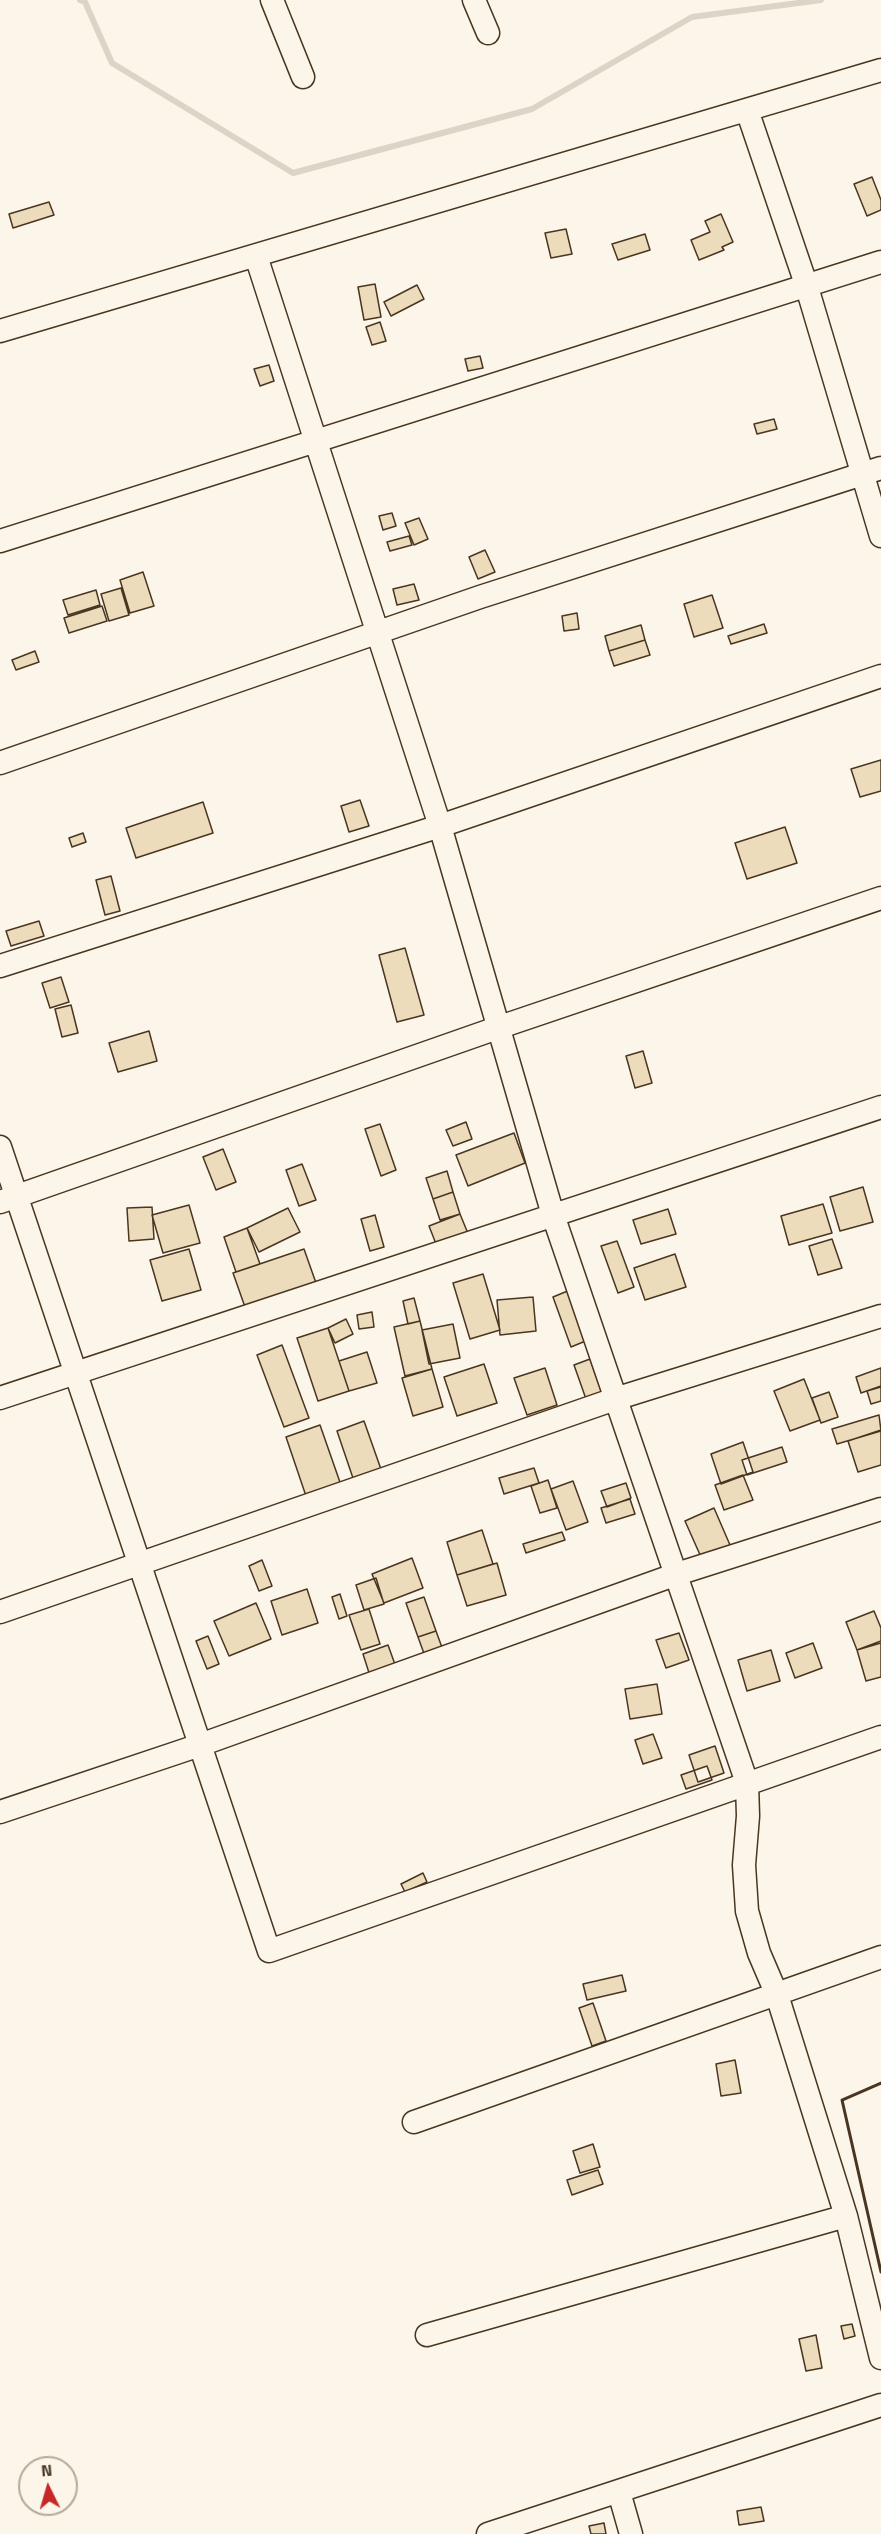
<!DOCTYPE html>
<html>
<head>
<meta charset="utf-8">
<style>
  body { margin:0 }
  #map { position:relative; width:881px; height:2534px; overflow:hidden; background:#fbf6e9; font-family:"Titillium Web",sans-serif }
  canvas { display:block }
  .north { position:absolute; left:18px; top:2456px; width:60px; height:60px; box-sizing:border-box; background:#fbf6e9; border:2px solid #b4a999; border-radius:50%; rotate:355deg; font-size:16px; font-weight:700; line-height:24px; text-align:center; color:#4a3520 }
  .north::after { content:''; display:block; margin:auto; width:21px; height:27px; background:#c62828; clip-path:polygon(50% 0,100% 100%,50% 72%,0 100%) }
</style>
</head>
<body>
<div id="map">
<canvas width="881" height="2534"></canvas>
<div class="north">N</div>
</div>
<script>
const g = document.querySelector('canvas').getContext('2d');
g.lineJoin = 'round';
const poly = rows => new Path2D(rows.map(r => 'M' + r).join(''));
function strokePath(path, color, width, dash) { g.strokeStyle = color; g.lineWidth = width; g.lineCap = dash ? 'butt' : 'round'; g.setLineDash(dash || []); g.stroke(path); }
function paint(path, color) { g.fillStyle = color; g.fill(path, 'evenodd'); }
const stream = poly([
  [80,0,85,2,112,63,293,173,532,109,692,17,821,0]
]);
const building = poly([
  [872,177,881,200,881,210,867,216,854,184,872,177],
  [49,202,54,215,13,228,9,214,49,202],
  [721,214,733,242,722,247,724,250,699,260,691,240,710,232,705,221,721,214],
  [566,229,572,254,551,258,545,233,566,229],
  [645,234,650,250,618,260,612,244,645,234],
  [375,284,381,317,364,320,358,287,375,284],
  [417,285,424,299,391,316,384,302,417,285],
  [380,322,386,341,372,345,366,327,380,322],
  [480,356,483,368,468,371,465,359,480,356],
  [269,365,274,381,260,386,254,369,269,365],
  [774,419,777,429,757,434,754,424,774,419],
  [392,513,396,526,383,530,379,516,392,513],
  [419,518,428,539,414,545,405,523,419,518],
  [409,536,412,545,390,551,387,542,409,536],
  [485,550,495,572,478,579,469,557,485,550],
  [143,572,154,606,130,613,120,580,143,572],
  [414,584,419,600,397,605,393,589,414,584],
  [121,588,129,615,109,621,101,594,121,588],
  [96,590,100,605,68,615,63,600,96,590],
  [712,595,723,628,694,637,684,604,712,595],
  [102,606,107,621,69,633,64,618,102,606],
  [577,613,579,629,564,631,562,616,577,613],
  [764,624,767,633,731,644,728,636,764,624],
  [641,625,645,640,609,651,605,636,641,625],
  [645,640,650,655,614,666,609,651,645,640],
  [35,651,39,662,16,670,12,660,35,651],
  [881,760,881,791,860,797,851,769,881,760],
  [360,800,369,826,349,832,341,806,360,800],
  [203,802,213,833,136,858,126,828,203,802],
  [785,827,797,863,747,879,735,843,785,827],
  [83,833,86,842,72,847,69,838,83,833],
  [111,876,120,911,105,915,96,880,111,876],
  [39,921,44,936,11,946,6,931,39,921],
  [405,948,424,1015,397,1022,379,955,405,948],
  [61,977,69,1002,50,1008,42,983,61,977],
  [71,1005,78,1033,62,1037,55,1009,71,1005],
  [149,1031,157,1061,118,1072,109,1043,149,1031],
  [643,1051,652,1083,635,1088,626,1056,643,1051],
  [466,1122,472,1139,453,1146,446,1130,466,1122],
  [380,1124,396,1170,381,1176,365,1129,380,1124],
  [514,1133,525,1163,468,1186,456,1155,514,1133],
  [223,1149,236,1182,216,1190,203,1157,223,1149],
  [302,1164,316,1200,299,1206,286,1170,302,1164],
  [447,1171,453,1192,433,1199,426,1178,447,1171],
  [863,1187,873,1222,840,1231,830,1197,863,1187],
  [453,1192,460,1214,440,1220,433,1199,453,1192],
  [823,1204,832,1233,789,1245,781,1216,823,1204],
  [189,1205,200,1243,163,1253,152,1215,189,1205],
  [152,1207,154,1239,129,1241,127,1208,152,1207],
  [288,1208,300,1232,259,1252,247,1228,288,1208],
  [668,1209,676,1234,641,1244,633,1220,668,1209],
  [460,1214,469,1236,438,1249,429,1226,460,1214],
  [375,1215,384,1247,370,1251,361,1219,375,1215],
  [247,1228,260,1264,236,1272,224,1237,247,1228],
  [832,1239,842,1268,818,1275,809,1246,832,1239],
  [617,1241,634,1287,618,1293,601,1246,617,1241],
  [189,1249,201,1290,162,1301,150,1260,189,1249],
  [304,1249,316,1283,245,1307,233,1273,304,1249],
  [675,1254,686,1287,645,1300,634,1268,675,1254],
  [483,1274,500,1330,470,1339,453,1283,483,1274],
  [570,1290,588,1340,571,1347,553,1297,570,1290],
  [533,1297,536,1331,500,1335,497,1300,533,1297],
  [414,1298,420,1321,408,1324,403,1301,414,1298],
  [372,1312,374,1327,359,1329,357,1315,372,1312],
  [346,1319,353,1334,335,1343,328,1328,346,1319],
  [420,1321,432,1369,405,1376,394,1327,420,1321],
  [453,1324,460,1358,429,1364,422,1330,453,1324],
  [328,1328,349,1391,318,1401,297,1338,328,1328],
  [282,1345,309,1418,284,1427,257,1355,282,1345],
  [367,1352,377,1383,349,1391,339,1361,367,1352],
  [590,1359,602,1393,586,1399,574,1365,590,1359],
  [484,1364,497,1403,457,1416,444,1377,484,1364],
  [545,1368,557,1405,527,1415,514,1378,545,1368],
  [881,1368,881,1386,861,1393,856,1377,881,1368],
  [432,1369,443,1407,413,1416,402,1378,432,1369],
  [804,1379,820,1420,790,1431,774,1391,804,1379],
  [881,1387,881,1401,871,1404,867,1391,881,1387],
  [829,1392,838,1417,821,1423,812,1398,829,1392],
  [879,1415,881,1431,837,1444,832,1429,879,1415],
  [364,1421,383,1475,355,1484,337,1431,364,1421],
  [320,1425,342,1488,307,1499,286,1437,320,1425],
  [881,1430,881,1465,858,1472,848,1441,881,1430],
  [743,1442,753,1472,721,1484,711,1454,743,1442],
  [782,1447,787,1462,747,1475,742,1460,782,1447],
  [534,1468,539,1483,504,1494,499,1478,534,1468],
  [743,1475,753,1500,724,1510,715,1485,743,1475],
  [548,1480,557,1508,540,1513,531,1486,548,1480],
  [573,1481,588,1522,566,1530,551,1489,573,1481],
  [626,1483,631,1498,607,1507,601,1491,626,1483],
  [630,1499,635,1514,606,1523,601,1508,630,1499],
  [714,1508,730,1545,701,1557,685,1521,714,1508],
  [482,1530,493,1564,457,1575,447,1542,482,1530],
  [562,1532,565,1540,526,1553,523,1544,562,1532],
  [412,1558,423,1588,384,1603,372,1574,412,1558],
  [262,1560,272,1586,259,1591,249,1566,262,1560],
  [497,1563,506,1595,467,1606,457,1575,497,1563],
  [376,1578,384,1604,364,1610,356,1585,376,1578],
  [307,1589,318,1623,282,1635,271,1601,307,1589],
  [340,1594,347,1616,339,1619,332,1597,340,1594],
  [424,1597,436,1631,418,1637,406,1603,424,1597],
  [256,1603,271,1639,229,1656,214,1621,256,1603],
  [369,1609,380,1644,361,1650,349,1615,369,1609],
  [874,1611,881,1628,881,1641,857,1650,846,1622,874,1611],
  [436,1631,444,1653,426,1659,418,1637,436,1631],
  [679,1633,689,1660,666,1668,656,1640,679,1633],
  [208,1636,219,1664,207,1669,196,1641,208,1636],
  [813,1643,822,1668,795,1678,786,1653,813,1643],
  [881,1643,881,1677,866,1681,857,1650,881,1643],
  [388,1645,397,1670,371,1679,363,1654,388,1645],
  [771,1650,780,1681,747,1691,738,1660,771,1650],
  [657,1684,662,1714,630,1719,625,1689,657,1684],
  [653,1734,662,1758,643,1764,635,1740,653,1734],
  [715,1746,724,1773,698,1782,689,1755,715,1746],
  [707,1766,712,1780,686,1789,681,1775,707,1766],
  [423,1873,427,1882,405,1892,401,1884,423,1873],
  [622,1975,626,1991,587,2000,583,1984,622,1975],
  [593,2003,606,2041,592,2046,579,2008,593,2003],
  [735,2060,741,2093,721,2096,716,2064,735,2060],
  [593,2144,600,2167,580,2173,573,2151,593,2144],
  [598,2170,603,2184,572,2195,567,2180,598,2170],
  [852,2324,855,2336,844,2339,841,2326,852,2324],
  [816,2335,822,2368,806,2371,799,2339,816,2335],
  [761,2507,764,2521,739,2525,737,2511,761,2507],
  [604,2523,606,2534,591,2534,589,2526,604,2523]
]);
const minor = poly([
  [272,0,303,77],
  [474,0,488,33],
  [747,110,806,284,881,536],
  [256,256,440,826,553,1215,747,1783,748,1816,744,1865,747,1911,759,1953,777,1995,846,2216,881,2358],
  [0,331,881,70],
  [0,541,881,262],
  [0,763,480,597,881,468],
  [0,966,440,826,881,676],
  [0,1147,269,1951,881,1737],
  [0,1202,500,1027,881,898],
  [0,1398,881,1107],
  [0,1612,615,1399,881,1316],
  [0,1812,200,1745,677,1574,881,1509],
  [414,2122,881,1957],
  [427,2335,846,2216],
  [619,2492,631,2534],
  [488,2534,881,2405]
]);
const wall = poly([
  [881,2083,842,2100,881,2272]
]);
strokePath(stream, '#dcd4c6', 6);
paint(building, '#ecdcbc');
strokePath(building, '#4a3520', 1.5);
strokePath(minor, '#4a3520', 25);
strokePath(minor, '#fbf6e9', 22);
strokePath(wall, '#4a3520', 3);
</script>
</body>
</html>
